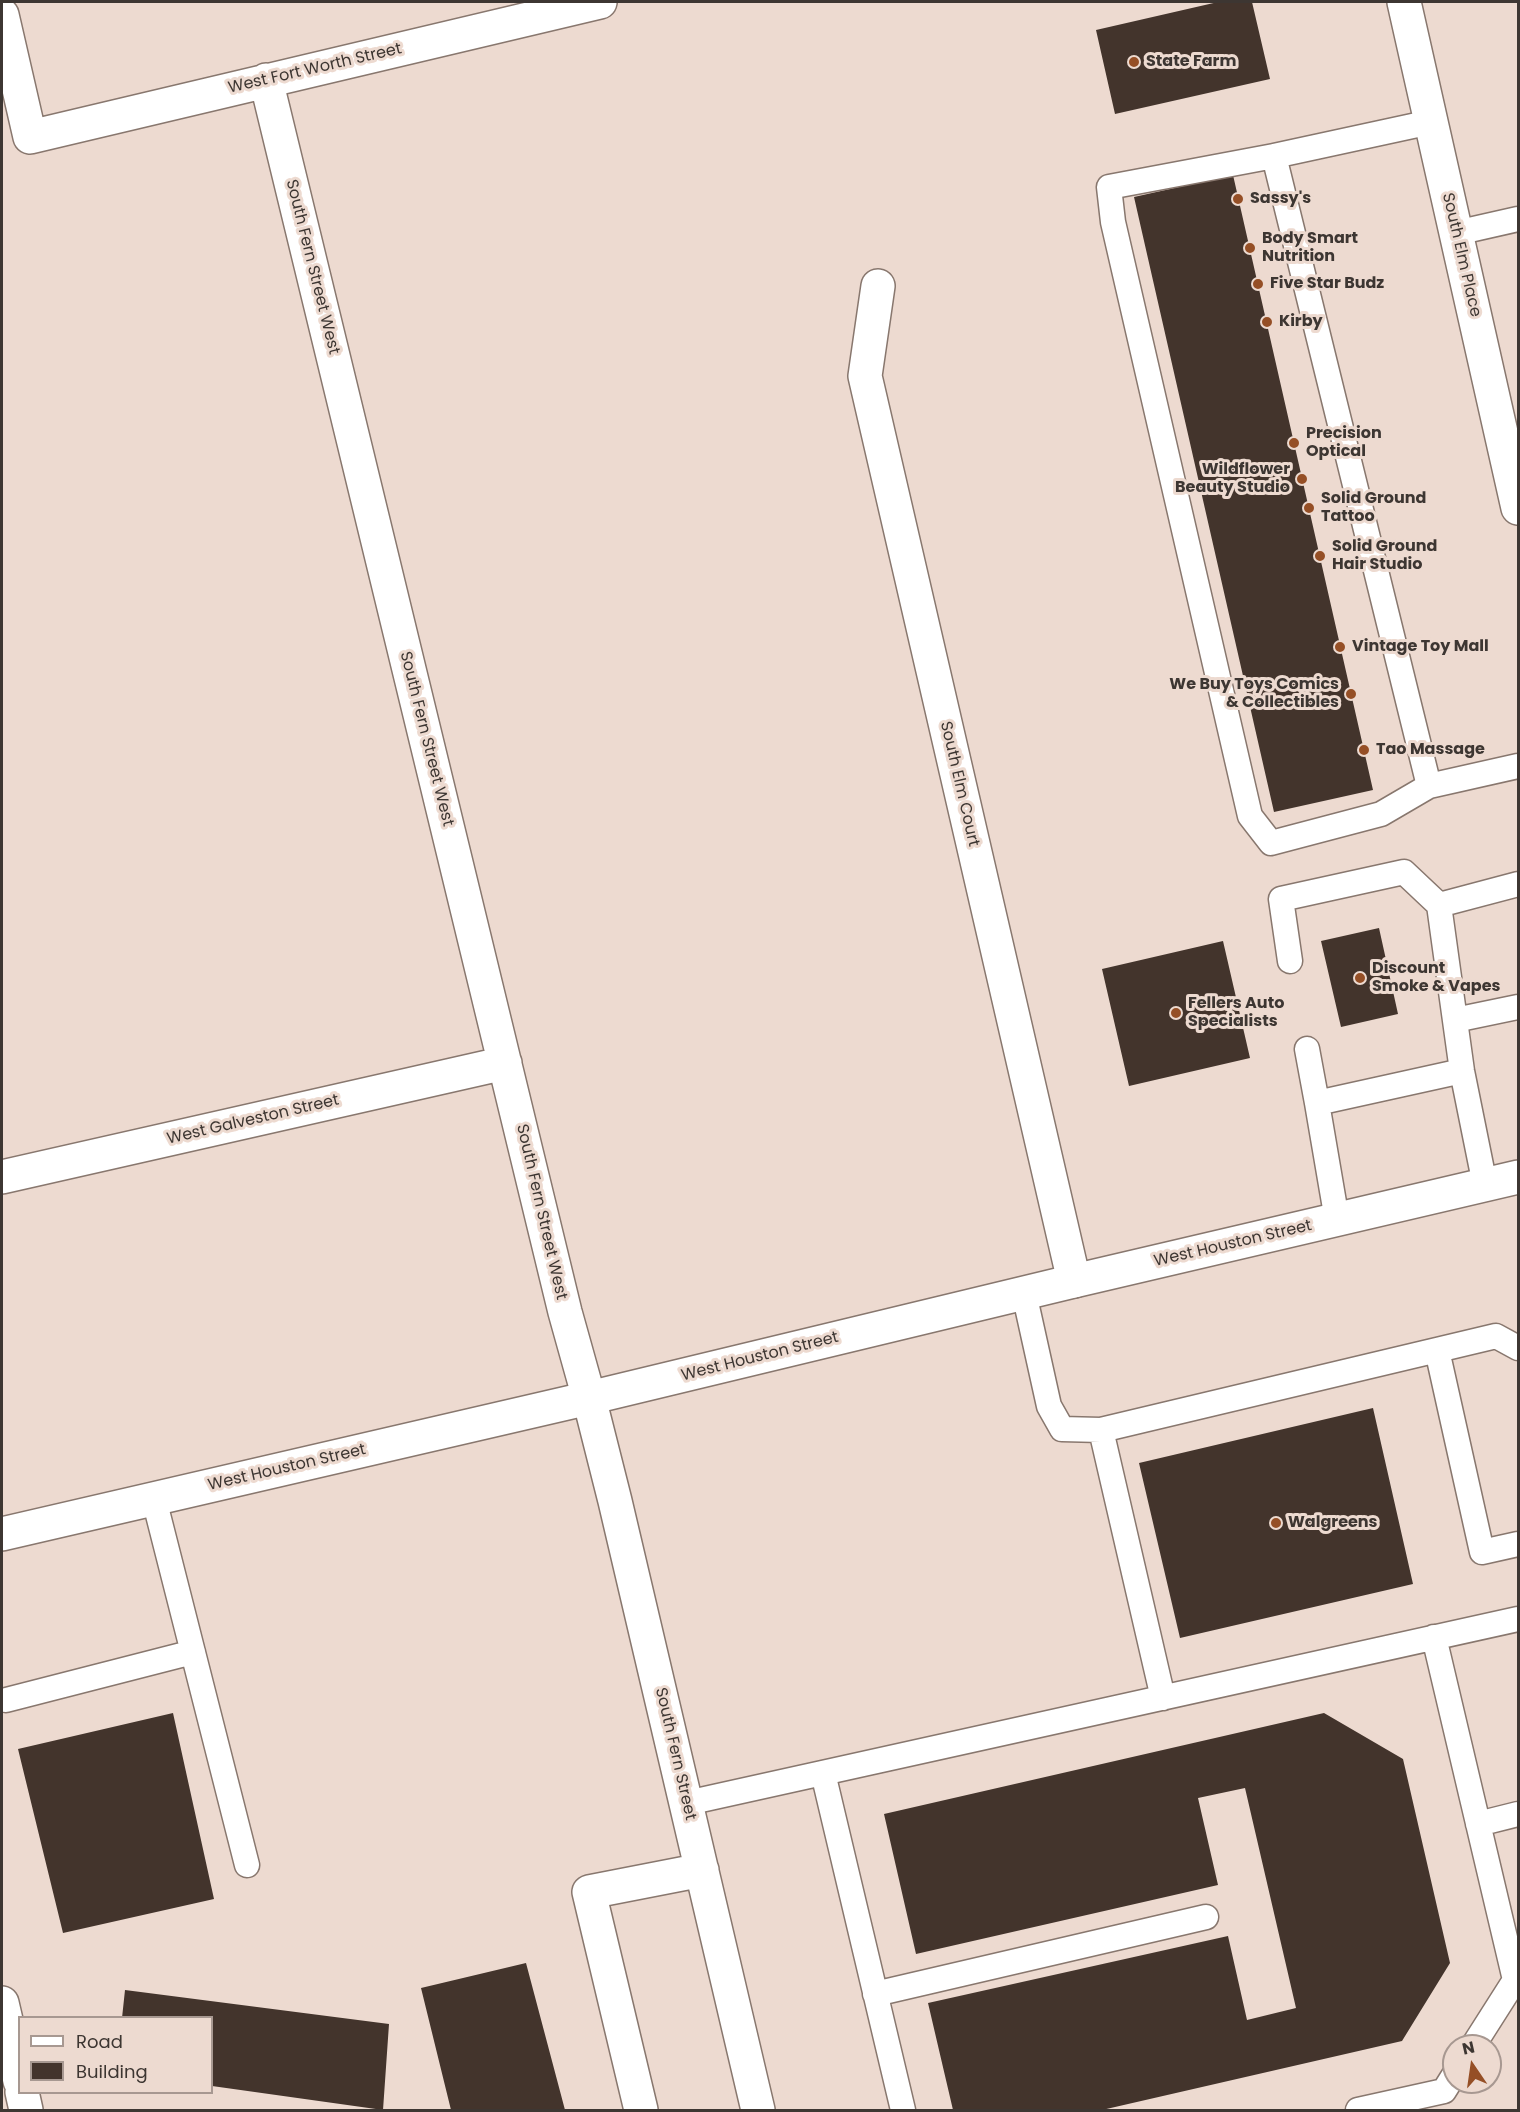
<!DOCTYPE html>
<html>
<head>
<meta charset="utf-8">
<style>
  body { margin:0 }
  #map { position:relative; width:1520px; height:2112px; overflow:hidden; background:#eddad0; font-family:Poppins,sans-serif }
  canvas { display:block }
  .frame { position:absolute; inset:0; border:3px solid #3d3632; pointer-events:none }
  .legend { position:absolute; left:18px; top:2016px; width:195px; height:78px; box-sizing:border-box; background:#eddad0; border:2px solid #a79891; margin:0; padding:8px 10px; list-style:none; font-size:18px; color:#3d3632 }
  .legend li { display:flex; align-items:center; gap:12px; height:30px }
  .legend b { width:30px; border:2px solid #a79891 }
  .north { position:absolute; left:1442px; top:2034px; width:60px; height:60px; box-sizing:border-box; background:#eddad0; border:2px solid #a79891; border-radius:50%; rotate:347deg; font-size:16px; font-weight:700; line-height:24px; text-align:center; color:#3d3632 }
  .north::after { content:''; display:block; margin:auto; width:21px; height:27px; background:#954f26; clip-path:polygon(50% 0,100% 100%,50% 72%,0 100%) }
</style>
</head>
<body>
<div id="map">
<canvas width="1520" height="2112"></canvas>
<div class="frame"></div>
<ul class="legend">
<li><b style="height:8px;background:#fff"></b>Road</li>
<li><b style="height:16px;background:#43342c"></b>Building</li>
</ul>
<div class="north">N</div>
</div>
<script>
const g = document.querySelector('canvas').getContext('2d');
g.lineJoin = 'round';
function paint(path, color) { g.fillStyle = color; g.fill(path, 'evenodd'); }
const poly = rows => new Path2D(rows.map(r => 'M' + r).join(''));
function strokePath(path, color, width, dash) { g.strokeStyle = color; g.lineWidth = width; g.lineCap = dash ? 'butt' : 'round'; g.setLineDash(dash || []); g.stroke(path); }
function label(font, color, halo, rows, align = 'center') {
  g.font = font + ' Poppins,sans-serif'; g.lineWidth = 6; g.setLineDash([]); g.textBaseline = 'middle'; g.strokeStyle = halo; g.fillStyle = color; for (const [text, x, y, turn = 0] of rows) {
    g.save(); g.translate(x, y); g.rotate((+turn || 0) * Math.PI / 180); g.textAlign = isNaN(turn) ? turn : align; if (halo) g.strokeText(text, 0, 0); g.fillText(text, 0, 0); g.restore();
  }
}
const building = poly([
  [1218,2,1252,2,1270,79,1115,114,1096,30],
  [1233,175,1373,790,1274,812,1134,197],
  [1379,928,1398,1014,1341,1027,1321,941],
  [1223,941,1250,1058,1129,1086,1102,969],
  [1373,1408,1413,1584,1180,1638,1139,1463],
  [173,1713,214,1899,63,1933,18,1749],
  [1324,1713,1403,1759,1450,1963,1402,2041,1102,2110,953,2110,928,2003,1228,1936,1247,2020,1296,2008,1245,1788,1198,1798,1218,1885,916,1954,884,1814],
  [526,1963,565,2110,451,2110,421,1988],
  [125,1990,389,2024,383,2110,212,2086,212,2018,122,2018]
]);
const lane = poly([
  [1431,122,1274,156,1429,786,1518,766],
  [1274,156,1109,187,1113,222,1250,816,1271,843,1381,814,1429,786],
  [1456,233,1518,219],
  [1290,961,1281,899,1404,872,1439,905],
  [1455,1020,1518,1007],
  [1307,1049,1317,1103],
  [1485,1185,1462,1071,1439,905,1518,884],
  [1337,1220,1317,1103,1462,1071],
  [1024,1293,1049,1406,1062,1429,1101,1430,1496,1336,1518,1348],
  [1437,1350,1482,1552,1518,1544],
  [1101,1430,1163,1698],
  [154,1499,247,1865],
  [1434,1637,1515,1980,1473,2046],
  [6,1700,193,1652],
  [823,1773,903,2110],
  [687,1803,1518,1619],
  [1478,1824,1518,1814],
  [875,1994,1206,1917],
  [1358,2110,1444,2091,1454,2075]
]);
const street = poly([
  [2,15,30,137,600,2],
  [266,80,565,1312,589,1398,615,1501,758,2110],
  [878,286,865,376,1074,1281],
  [2,1177,505,1063],
  [2,2003,20,2081],
  [22,2092,26,2110],
  [641,2110,589,1892,702,1870]
]);
const secondary = poly([
  [2,1534,589,1398,1074,1281,1518,1177]
]);
const primary = poly([
  [1404,2,1518,508]
]);
const markers = [
  [1134,62,6,"#954f26"],
  [1238,199,6,"#954f26"],
  [1250,248,6,"#954f26"],
  [1258,284,6,"#954f26"],
  [1267,322,6,"#954f26"],
  [1294,443,6,"#954f26"],
  [1302,479,6,"#954f26"],
  [1309,508,6,"#954f26"],
  [1320,556,6,"#954f26"],
  [1340,647,6,"#954f26"],
  [1351,694,6,"#954f26"],
  [1364,750,6,"#954f26"],
  [1360,978,6,"#954f26"],
  [1176,1013,6,"#954f26"],
  [1276,1523,6,"#954f26"]
];
const poiNames = [
  ["State Farm",1146,62],
  ["Sassy's",1250,199],
  ["Body Smart",1262,239],
  ["Nutrition",1262,257],
  ["Five Star Budz",1270,284],
  ["Kirby",1279,322],
  ["Precision",1306,434],
  ["Optical",1306,452],
  ["Wildflower",1290,470,"right"],
  ["Beauty Studio",1290,488,"right"],
  ["Solid Ground",1321,499],
  ["Tattoo",1321,517],
  ["Solid Ground",1332,547],
  ["Hair Studio",1332,565],
  ["Vintage Toy Mall",1352,647],
  ["We Buy Toys Comics",1339,685,"right"],
  ["& Collectibles",1339,703,"right"],
  ["Tao Massage",1376,750],
  ["Discount",1372,969],
  ["Smoke & Vapes",1372,987],
  ["Fellers Auto",1188,1004],
  ["Specialists",1188,1022],
  ["Walgreens",1288,1523]
];
const streetNames = [
  ["West Fort Worth Street",315,69,-13],
  ["South Elm Place",1461,255,77],
  ["South Fern Street West",312,267,76],
  ["South Fern Street West",426,739,76],
  ["South Elm Court",959,784,77],
  ["West Galveston Street",253,1120,-13],
  ["South Fern Street West",541,1212,77],
  ["West Houston Street",1233,1244,-13],
  ["West Houston Street",760,1357,-14],
  ["West Houston Street",287,1468,-13],
  ["South Fern Street",675,1754,77]
];
paint(building, '#43342c');
strokePath(lane, '#88776e', 27);
strokePath(street, '#88776e', 36);
strokePath(secondary, '#88776e', 36);
strokePath(primary, '#88776e', 36);
strokePath(lane, '#fff', 24);
strokePath(street, '#fff', 33);
strokePath(secondary, '#fff', 33);
strokePath(primary, '#fff', 33);
for (const [x, y, r, color] of markers) { const dot = new Path2D(); dot.arc(x, y, r, 0, 2 * Math.PI); g.fillStyle = color; g.fill(dot); strokePath(dot, '#eddad0', 2); }
label('bold 16px', '#3d3632', '#eddad0', poiNames, 'left');
label('16px', '#3d3632', '#eddad0', streetNames);
</script>
</body>
</html>
